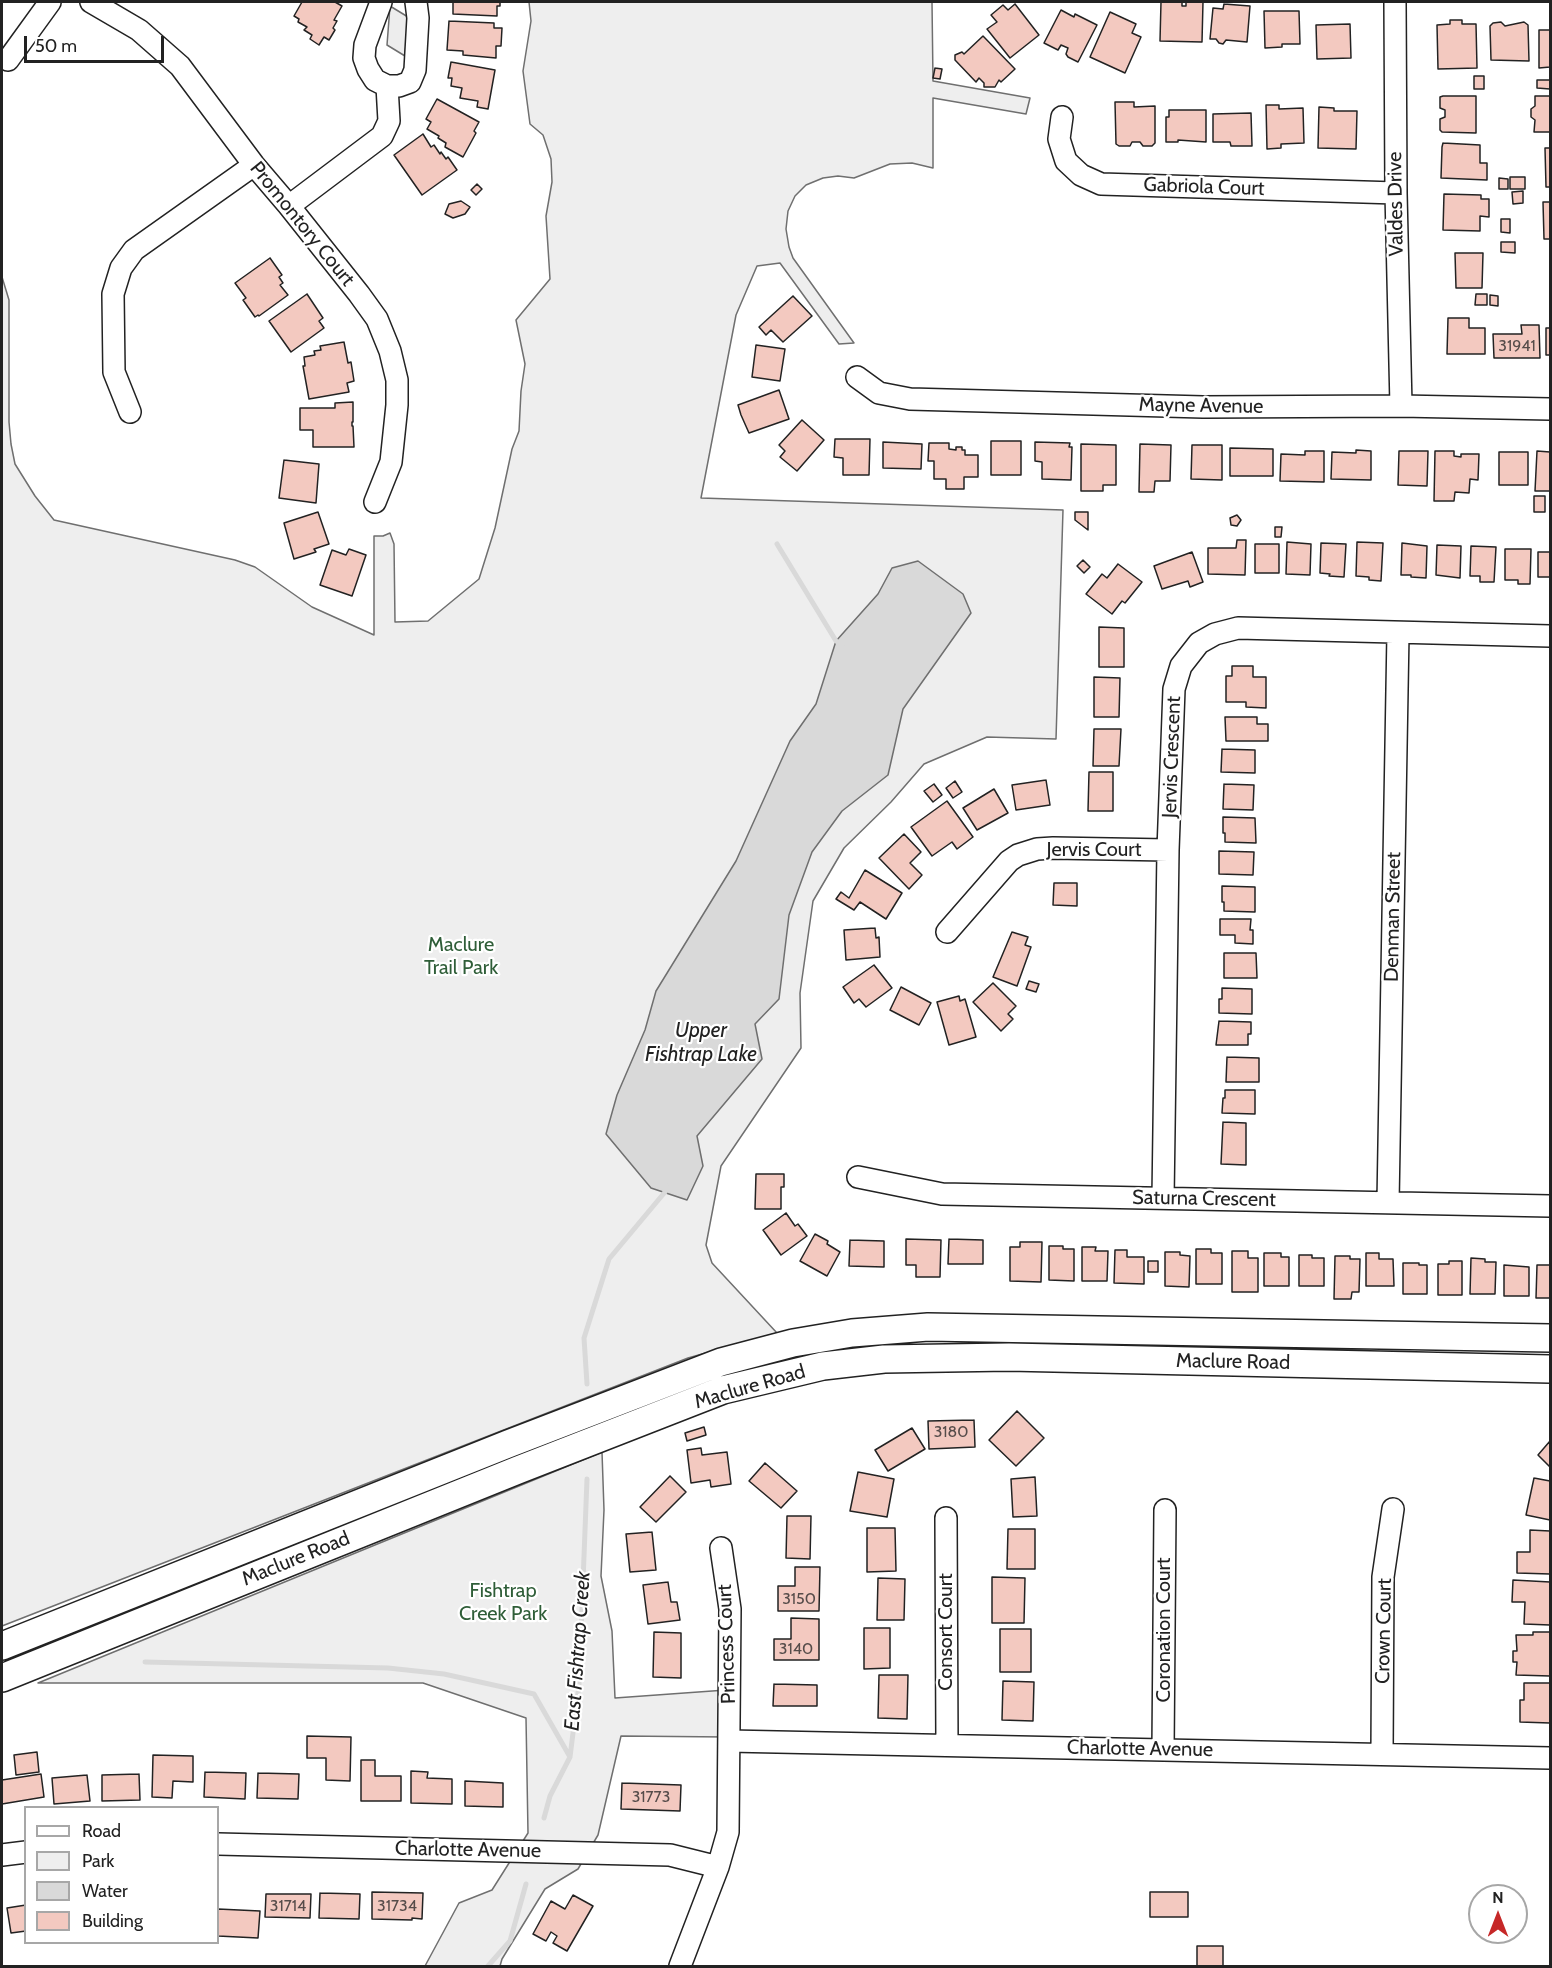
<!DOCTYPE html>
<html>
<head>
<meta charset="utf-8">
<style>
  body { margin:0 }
  #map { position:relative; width:1552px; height:1968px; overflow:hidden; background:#fff; font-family:Cabin,sans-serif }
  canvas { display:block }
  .frame { position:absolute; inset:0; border:3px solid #222; pointer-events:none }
  .legend { position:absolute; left:24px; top:1806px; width:195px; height:138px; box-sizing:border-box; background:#fff; border:2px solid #a7a7a7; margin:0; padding:8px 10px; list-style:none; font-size:18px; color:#222 }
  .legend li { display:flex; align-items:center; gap:12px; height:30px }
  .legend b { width:30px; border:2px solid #a7a7a7 }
  .north { position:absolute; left:1468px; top:1884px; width:60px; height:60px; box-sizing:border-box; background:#fff; border:2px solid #a7a7a7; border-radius:50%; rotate:0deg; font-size:16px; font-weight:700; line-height:24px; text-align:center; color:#222 }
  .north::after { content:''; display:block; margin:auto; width:21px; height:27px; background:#c62828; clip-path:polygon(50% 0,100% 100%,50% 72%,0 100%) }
  .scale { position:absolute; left:24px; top:36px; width:140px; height:27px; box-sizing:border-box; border:3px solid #222; border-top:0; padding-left:8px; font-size:18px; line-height:21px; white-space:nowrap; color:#222; -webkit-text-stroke:4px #fff; paint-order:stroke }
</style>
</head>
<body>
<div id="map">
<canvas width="1552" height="1968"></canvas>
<div class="frame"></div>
<ul class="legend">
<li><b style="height:8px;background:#fff"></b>Road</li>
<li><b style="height:16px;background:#eee"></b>Park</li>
<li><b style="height:16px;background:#d9d9d9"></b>Water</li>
<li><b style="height:16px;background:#f3c9c0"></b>Building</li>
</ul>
<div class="north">N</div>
<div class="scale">50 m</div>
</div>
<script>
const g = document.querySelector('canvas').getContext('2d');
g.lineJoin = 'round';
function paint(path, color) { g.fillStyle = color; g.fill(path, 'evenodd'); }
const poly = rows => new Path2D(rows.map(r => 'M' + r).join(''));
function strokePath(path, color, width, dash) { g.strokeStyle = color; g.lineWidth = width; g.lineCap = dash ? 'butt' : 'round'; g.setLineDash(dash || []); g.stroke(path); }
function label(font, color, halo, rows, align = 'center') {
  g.font = font + ' Cabin,sans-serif'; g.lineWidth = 4.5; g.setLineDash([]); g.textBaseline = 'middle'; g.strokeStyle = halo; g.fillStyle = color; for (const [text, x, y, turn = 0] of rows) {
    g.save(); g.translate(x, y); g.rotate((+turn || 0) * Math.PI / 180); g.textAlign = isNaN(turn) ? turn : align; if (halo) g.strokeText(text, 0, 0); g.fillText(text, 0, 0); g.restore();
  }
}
const green = poly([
  [529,2,932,2,933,81,1030,98,1026,114,933,98,933,168,912,163,890,164,854,178,838,176,823,178,806,185,795,196,788,211,786,229,789,247,793,258,854,343,839,344,780,263,757,266,736,315,701,498,1063,510,1056,739,987,737,924,764,891,802,844,848,813,901,800,993,801,1048,721,1166,706,1245,712,1263,777,1333,688,1358,2,1626,2,277,9,300,9,422,11,444,15,464,35,496,54,520,235,560,255,567,312,607,374,635,374,536,383,536,390,533,394,544,395,622,428,621,479,579,495,528,512,449,519,431,521,391,525,364,516,320,550,279,546,216,552,182,551,159,543,135,530,124,523,71,531,21,529,2],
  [602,1452,604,1510,601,1576,612,1631,615,1698,726,1690,727,1737,621,1736,598,1835,578,1869,545,1889,502,1959,500,1966,425,1966,459,1903,492,1890,528,1833,526,1718,423,1683,38,1683,602,1452]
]);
const parking = poly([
  [390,6,408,17,405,56,387,45,390,6]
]);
const water = poly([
  [918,561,963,594,971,613,903,709,888,775,842,811,812,852,789,915,779,999,755,1024,762,1059,697,1136,703,1166,687,1200,651,1188,606,1134,617,1095,645,1030,656,991,736,861,790,741,816,704,836,641,878,594,892,568,918,561]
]);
const stream = poly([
  [777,544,836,641,842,645],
  [587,1384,584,1338,609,1259,665,1192,666,1185],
  [145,1662,388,1668,444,1674,534,1694,570,1757],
  [544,1818,550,1796,570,1757,579,1685,587,1479],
  [488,1966,510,1941,526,1884]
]);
const building = poly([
  [302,2,335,2,342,6,334,20,337,21,333,28,335,30,329,40,324,37,319,45,310,39,312,35,304,30,307,27,298,22,299,19,294,16,302,2],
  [453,2,500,2,500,6,497,6,497,16,453,14,453,2],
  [1161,2,1182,2,1182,6,1186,6,1186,2,1203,2,1202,42,1160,41,1161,2],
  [1015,4,1039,35,1010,58,987,29,997,22,991,15,1003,5,1008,10,1015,4],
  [1224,4,1250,6,1247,42,1226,40,1223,44,1219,43,1216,39,1210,39,1213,8,1223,9,1224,4],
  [1061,10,1074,17,1075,14,1097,25,1078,62,1068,57,1066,54,1068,48,1061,45,1058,50,1044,43,1061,10],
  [1264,11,1299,11,1300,44,1282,44,1282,47,1265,48,1264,11],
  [1110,12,1136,24,1132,33,1141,37,1125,73,1090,57,1110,12],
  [1450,20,1462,20,1462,24,1476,24,1477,68,1438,69,1437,25,1450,24,1450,20],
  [449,21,494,23,494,28,502,28,501,46,496,46,496,58,463,55,463,51,447,50,449,21],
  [1501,22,1505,26,1524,22,1528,25,1529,61,1491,60,1490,26,1493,23,1501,22],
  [1350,24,1351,58,1317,59,1316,25,1350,24],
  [1539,30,1550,30,1550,67,1539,68,1539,30],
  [983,36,1015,69,1001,82,999,80,995,87,984,87,984,83,979,78,976,82,955,60,955,55,962,52,964,54,983,36],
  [451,62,495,70,488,109,477,107,478,101,460,98,462,88,451,86,452,78,448,78,451,62],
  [935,68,942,69,940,79,933,78,935,68],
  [1474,76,1484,76,1484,89,1474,89,1474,76],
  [1537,80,1550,80,1550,89,1537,88,1537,80],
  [1443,96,1476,96,1476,133,1442,132,1440,130,1440,119,1445,117,1445,110,1440,108,1440,97,1443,96],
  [1535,96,1550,96,1550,132,1534,132,1535,120,1531,117,1531,109,1535,106,1535,96],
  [437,99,479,122,474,131,476,133,463,157,445,147,446,143,438,138,439,136,427,129,431,122,426,119,437,99],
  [1115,102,1134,102,1134,107,1155,106,1155,143,1152,146,1143,146,1140,142,1132,142,1130,146,1119,146,1116,144,1115,102],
  [1266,105,1279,105,1279,109,1303,108,1304,143,1281,144,1281,148,1267,149,1266,105],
  [1319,107,1334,108,1334,111,1357,111,1356,149,1318,148,1319,107],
  [1169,110,1206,110,1206,142,1178,140,1178,142,1166,142,1166,117,1169,117,1169,110],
  [1251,113,1252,146,1231,146,1230,142,1213,142,1213,114,1251,113],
  [423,134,431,147,434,145,440,154,441,152,446,159,448,157,457,170,422,195,394,155,423,134],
  [1443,143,1480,145,1480,163,1487,163,1487,180,1441,178,1442,147,1443,143],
  [1545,148,1550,148,1550,187,1546,187,1545,148],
  [1510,177,1525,177,1525,189,1510,189,1510,177],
  [1499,178,1508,179,1508,189,1499,189,1499,178],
  [477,184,482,189,476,195,471,190,477,184],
  [1523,191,1523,203,1513,204,1512,192,1523,191],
  [1444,194,1481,195,1481,199,1489,199,1489,217,1480,216,1480,231,1443,230,1444,194],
  [461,201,470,207,465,214,453,218,445,214,449,204,461,201],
  [1543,202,1550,202,1550,239,1544,239,1543,202],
  [1501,219,1510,219,1510,233,1501,232,1501,219],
  [1501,242,1515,242,1515,253,1501,252,1501,242],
  [1455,253,1483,253,1482,288,1456,288,1455,253],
  [270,258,282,275,279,277,283,283,280,285,288,295,259,316,258,315,255,317,243,300,246,298,235,283,270,258],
  [307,294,323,318,319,321,324,328,291,352,269,321,307,294],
  [1476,294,1487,294,1487,305,1475,305,1476,294],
  [1490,295,1498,296,1498,306,1490,305,1490,295],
  [793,296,812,316,783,342,771,330,766,335,759,327,793,296],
  [1448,318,1469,318,1469,328,1485,328,1485,354,1447,354,1448,318],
  [1521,325,1539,325,1540,358,1494,358,1493,334,1522,334,1521,325],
  [1546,328,1550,328,1550,355,1546,355,1546,328],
  [344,342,348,363,351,362,354,381,347,383,349,392,309,399,303,366,305,366,304,357,315,355,314,351,321,350,320,346,344,342],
  [756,345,785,349,780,381,752,377,756,345],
  [779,390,789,419,749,433,741,415,738,405,779,390],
  [353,402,353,422,352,422,352,426,353,426,354,447,313,447,313,430,300,430,300,408,335,408,335,403,353,402],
  [802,420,824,440,797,471,780,457,785,451,779,445,802,420],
  [835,439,870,439,869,475,843,475,843,458,834,457,835,439],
  [991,441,1021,441,1021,475,991,475,991,441],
  [883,442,922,444,921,469,883,468,883,442],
  [1035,442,1070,443,1069,447,1072,447,1071,480,1042,479,1042,462,1035,461,1035,442],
  [929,443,949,443,949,449,956,450,956,447,962,447,962,450,965,450,965,455,978,455,978,477,964,477,964,489,946,489,946,479,934,479,934,461,928,461,929,443],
  [1081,444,1116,445,1116,485,1103,485,1103,491,1081,491,1081,444],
  [1140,444,1171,445,1170,481,1155,481,1154,492,1139,492,1140,444],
  [1192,445,1222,445,1222,480,1191,479,1192,445],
  [1230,448,1273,449,1273,476,1230,476,1230,448],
  [1356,450,1371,451,1371,480,1331,479,1332,452,1356,453,1356,450],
  [1305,451,1324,451,1324,482,1280,481,1281,454,1305,455,1305,451],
  [1399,451,1428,451,1427,486,1398,485,1399,451],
  [1435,451,1454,451,1454,456,1461,457,1461,454,1479,454,1478,480,1470,479,1469,493,1455,492,1454,501,1434,501,1435,451],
  [1537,451,1550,452,1550,491,1535,491,1537,451],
  [1499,452,1528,452,1528,485,1499,485,1499,452],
  [284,460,319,464,316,503,279,498,284,460],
  [1534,496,1545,496,1545,512,1534,512,1534,496],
  [318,512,329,544,314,549,316,552,294,559,284,523,318,512],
  [1075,512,1088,512,1088,530,1075,520,1075,512],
  [1237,515,1241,520,1237,526,1231,525,1230,518,1237,515],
  [1275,527,1282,527,1281,537,1275,537,1275,527],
  [1237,540,1246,540,1245,575,1208,574,1208,548,1236,548,1237,540],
  [1287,542,1311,544,1310,575,1286,574,1287,542],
  [1357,542,1383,543,1381,581,1369,580,1369,577,1356,576,1357,542],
  [1321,543,1346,544,1344,577,1329,576,1330,574,1320,573,1321,543],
  [1402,543,1427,546,1426,578,1411,577,1411,575,1401,575,1402,543],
  [1255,544,1279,544,1279,573,1255,573,1255,544],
  [1437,545,1461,546,1460,578,1436,575,1437,545],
  [1471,546,1496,547,1494,582,1480,582,1480,576,1470,576,1471,546],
  [349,549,366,555,352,596,320,585,332,550,346,555,349,549],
  [1505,549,1531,549,1530,584,1518,584,1518,580,1505,580,1505,549],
  [1192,552,1203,582,1190,587,1188,581,1162,589,1154,566,1192,552],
  [1538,552,1550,552,1550,577,1538,577,1538,552],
  [1083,560,1090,567,1084,573,1077,566,1083,560],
  [1118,564,1142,582,1125,603,1122,601,1112,614,1086,594,1102,574,1107,578,1118,564],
  [1099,627,1124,628,1124,667,1099,667,1099,627],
  [1232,666,1253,666,1253,677,1266,677,1266,708,1246,707,1246,702,1226,702,1226,676,1232,676,1232,666],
  [1094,677,1120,678,1119,717,1094,717,1094,677],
  [1225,717,1257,717,1257,724,1268,724,1268,741,1226,741,1225,717],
  [1094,729,1121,729,1119,766,1093,766,1094,729],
  [1222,749,1255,750,1255,773,1221,772,1222,749],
  [1089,772,1113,772,1113,811,1088,811,1089,772],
  [1046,780,1050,805,1016,810,1012,785,1046,780],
  [955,781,962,792,953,798,946,788,955,781],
  [934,784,942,795,933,802,924,791,934,784],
  [1224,784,1254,785,1253,810,1223,809,1224,784],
  [994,789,1008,813,977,830,963,808,994,789],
  [947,801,973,837,957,849,952,842,932,856,911,827,947,801],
  [1223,817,1255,818,1256,843,1225,842,1225,833,1223,833,1223,817],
  [904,834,921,852,910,863,922,875,909,889,879,858,904,834],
  [1219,851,1254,852,1253,875,1219,874,1219,851],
  [865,870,902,893,886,919,860,902,854,910,836,899,841,892,849,898,865,870],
  [1054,883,1077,883,1077,906,1053,905,1054,883],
  [1222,886,1255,887,1255,912,1224,911,1224,902,1222,902,1222,886],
  [1220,919,1251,919,1250,930,1253,930,1253,944,1235,943,1235,935,1220,935,1220,919],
  [875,928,876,938,879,937,880,957,846,960,844,930,875,928],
  [1012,932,1028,937,1025,945,1031,947,1017,986,993,977,1012,932],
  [1224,953,1256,953,1257,978,1224,978,1224,953],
  [874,965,892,988,866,1007,859,999,854,1003,843,987,874,965],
  [1029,981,1039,984,1036,992,1026,989,1029,981],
  [993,983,1016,1006,1008,1014,1013,1019,1001,1031,973,1002,993,983],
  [901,987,931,1003,919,1025,890,1010,901,987],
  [1222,988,1252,989,1252,1014,1219,1013,1219,999,1222,999,1222,988],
  [959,996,960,1001,965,999,976,1037,949,1045,937,1002,959,996],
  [1219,1021,1251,1022,1251,1034,1248,1034,1248,1045,1216,1045,1219,1021],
  [1227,1057,1259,1058,1259,1082,1226,1082,1227,1057],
  [1225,1090,1255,1090,1255,1114,1222,1113,1223,1098,1225,1098,1225,1090],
  [1223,1122,1246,1123,1246,1165,1221,1164,1223,1122],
  [756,1174,784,1174,784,1187,781,1187,781,1209,755,1209,756,1174],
  [786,1213,795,1226,798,1224,807,1236,781,1255,763,1230,786,1213],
  [815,1234,828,1241,827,1244,840,1252,827,1276,800,1261,815,1234],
  [906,1239,941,1240,940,1277,916,1277,916,1265,906,1265,906,1239],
  [949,1239,983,1240,983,1264,948,1264,949,1239],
  [850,1240,884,1241,884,1267,849,1266,850,1240],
  [1020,1242,1042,1242,1041,1282,1010,1281,1010,1247,1020,1247,1020,1242],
  [1049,1246,1063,1246,1063,1249,1074,1249,1074,1281,1049,1280,1049,1246],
  [1082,1247,1096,1247,1095,1251,1108,1251,1107,1281,1082,1281,1082,1247],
  [1196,1249,1211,1249,1211,1253,1222,1253,1222,1284,1196,1284,1196,1249],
  [1115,1250,1127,1250,1127,1257,1144,1257,1144,1284,1114,1283,1115,1250],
  [1232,1251,1248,1251,1248,1258,1258,1258,1258,1292,1232,1292,1232,1251],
  [1165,1252,1180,1252,1180,1255,1190,1256,1189,1287,1165,1286,1165,1252],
  [1264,1253,1281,1253,1281,1257,1289,1257,1289,1286,1264,1286,1264,1253],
  [1366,1253,1379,1253,1379,1259,1393,1259,1394,1286,1366,1286,1366,1253],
  [1299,1255,1312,1255,1312,1258,1324,1258,1324,1286,1299,1286,1299,1255],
  [1335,1256,1350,1256,1350,1259,1360,1259,1359,1292,1352,1292,1351,1299,1334,1299,1335,1256],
  [1471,1258,1485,1259,1485,1262,1496,1262,1495,1294,1470,1294,1471,1258],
  [1148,1261,1158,1261,1158,1272,1148,1272,1148,1261],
  [1449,1261,1462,1261,1462,1295,1438,1295,1438,1264,1449,1264,1449,1261],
  [1403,1263,1419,1263,1419,1265,1427,1265,1427,1294,1403,1294,1403,1263],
  [1504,1265,1529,1267,1529,1296,1504,1296,1504,1265],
  [1537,1265,1550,1265,1550,1298,1536,1298,1537,1265],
  [1017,1411,1044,1438,1016,1466,989,1440,1017,1411],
  [974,1420,975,1447,929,1449,928,1421,974,1420],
  [704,1427,706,1435,687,1441,685,1433,704,1427],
  [912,1428,925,1449,888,1471,875,1450,912,1428],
  [1550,1441,1550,1467,1538,1455,1550,1441],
  [701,1448,702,1455,727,1452,731,1484,711,1487,710,1480,691,1483,687,1450,701,1448],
  [765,1463,797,1491,781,1508,749,1481,765,1463],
  [858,1472,894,1479,887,1517,850,1511,858,1472],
  [670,1476,686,1492,656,1522,640,1507,670,1476],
  [1035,1477,1037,1516,1013,1517,1011,1479,1035,1477],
  [1534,1478,1550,1481,1550,1520,1526,1515,1534,1478],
  [787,1516,811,1516,810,1559,786,1558,787,1516],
  [867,1528,895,1528,896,1571,867,1572,867,1528],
  [1008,1529,1035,1529,1035,1569,1007,1569,1008,1529],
  [1530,1530,1550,1531,1550,1574,1517,1573,1517,1552,1530,1552,1530,1530],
  [652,1532,656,1570,630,1572,626,1534,652,1532],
  [795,1567,820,1567,819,1611,778,1611,778,1586,795,1586,795,1567],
  [992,1577,1025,1578,1024,1623,992,1623,992,1577],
  [878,1578,905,1579,904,1620,877,1620,878,1578],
  [1513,1580,1550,1582,1550,1625,1524,1624,1525,1602,1512,1602,1513,1580],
  [668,1582,671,1602,677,1602,680,1620,648,1624,643,1585,668,1582],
  [791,1618,819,1619,819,1660,774,1660,774,1639,791,1639,791,1618],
  [864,1628,890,1628,890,1668,864,1669,864,1628],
  [1000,1629,1031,1629,1031,1672,1000,1672,1000,1629],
  [654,1632,681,1633,681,1678,653,1677,654,1632],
  [1533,1632,1550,1632,1550,1676,1516,1675,1517,1662,1513,1662,1513,1651,1517,1651,1516,1635,1533,1635,1533,1632],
  [879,1675,908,1675,907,1719,878,1718,879,1675],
  [1003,1681,1034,1682,1033,1721,1002,1720,1003,1681],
  [1524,1683,1550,1683,1550,1723,1520,1722,1520,1700,1524,1700,1524,1683],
  [774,1684,817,1685,817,1706,773,1706,774,1684],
  [307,1736,351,1737,350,1781,326,1780,326,1758,307,1758,307,1736],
  [37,1752,39,1772,16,1775,14,1755,37,1752],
  [153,1755,193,1756,193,1782,173,1781,172,1798,152,1797,153,1755],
  [361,1760,375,1760,375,1776,401,1776,401,1801,361,1801,361,1760],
  [411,1771,428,1772,427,1778,452,1779,452,1804,411,1803,411,1771],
  [205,1772,246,1773,245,1799,204,1797,205,1772],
  [258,1773,299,1774,298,1799,257,1798,258,1773],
  [41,1774,44,1797,2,1804,2,1780,41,1774],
  [139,1774,140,1800,102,1801,102,1775,139,1774],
  [87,1775,90,1801,54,1804,52,1778,87,1775],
  [465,1781,503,1783,503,1807,465,1806,465,1781],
  [622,1783,681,1785,680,1811,621,1809,622,1783],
  [372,1892,423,1893,422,1919,412,1918,412,1920,372,1919,372,1892],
  [1150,1892,1188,1892,1188,1917,1150,1917,1150,1892],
  [320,1893,360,1894,359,1919,319,1918,320,1893],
  [266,1894,311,1894,310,1918,265,1917,266,1894],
  [573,1895,593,1906,567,1951,553,1943,557,1936,551,1932,546,1941,533,1934,551,1901,565,1909,573,1895],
  [26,1905,26,1931,11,1933,7,1908,26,1905],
  [218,1909,260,1911,258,1938,218,1936,218,1909],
  [1197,1946,1223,1946,1223,1966,1197,1966,1197,1946]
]);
const minor = poly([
  [91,2,139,30,180,66,254,165,289,206,359,294,377,319,390,351,397,380,397,405,391,462,375,502],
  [381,2,365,45,364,58,368,69,375,80,387,86,399,86,410,82,415,70,418,18,416,2],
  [1395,2,1396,193,1401,406],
  [8,60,50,2],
  [1062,117,1059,139,1066,161,1081,175,1101,184,1396,193],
  [289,206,382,136,389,121,387,86],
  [857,377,879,393,910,399,1203,407,1401,406,1550,409],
  [130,412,114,372,113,294,121,268,134,250,254,165],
  [947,932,1009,861,1018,855,1037,849,1053,848,1168,850],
  [858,1177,942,1194,1550,1206],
  [1163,1198,1168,850,1174,689,1181,666,1199,643,1215,634,1238,628,1550,636],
  [1388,1202,1398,633],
  [946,1518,947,1745],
  [729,1741,1550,1758],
  [1163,1750,1165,1510],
  [1382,1754,1383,1577,1393,1509],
  [218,1844,670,1855,718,1867],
  [2,1855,26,1852],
  [680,1966,718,1867,728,1832,730,1609,721,1548]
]);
const major = poly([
  [2,1646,508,1444,721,1362,793,1343,852,1333,928,1327,1550,1338],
  [2,1678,518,1470,723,1390,823,1366,884,1359,1009,1357,1550,1369]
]);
const numberNames = [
  ["31941",1517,346],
  ["3180",951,1432],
  ["3150",799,1599],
  ["3140",796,1649],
  ["31773",651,1797],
  ["31714",288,1906],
  ["31734",397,1906]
];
const streetNames = [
  ["Gabriola Court",1204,187,2],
  ["Valdes Drive",1396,204,-91],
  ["Promontory Court",302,224,51],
  ["Mayne Avenue",1201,406,1],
  ["Jervis Crescent",1172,757,-88],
  ["Jervis Court",1094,850],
  ["Denman Street",1393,917,-89],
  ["Saturna Crescent",1204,1199,1],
  ["Maclure Road",1233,1362,1],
  ["Maclure Road",750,1387,-16],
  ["Maclure Road",296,1559,-22],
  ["Coronation Court",1164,1630,-90],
  ["Crown Court",1384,1631,-89],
  ["Consort Court",946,1632,-90],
  ["Princess Court",727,1644,-92],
  ["Charlotte Avenue",1140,1749,1],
  ["Charlotte Avenue",468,1850,1]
];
const parkNames = [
  ["Maclure",461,945],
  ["Trail Park",461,968],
  ["Fishtrap",503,1591],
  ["Creek Park",503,1614]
];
const waterNames = [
  ["Upper",701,1031],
  ["Fishtrap Lake",701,1055],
  ["East Fishtrap Creek",578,1651,-86]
];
paint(green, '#eee');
strokePath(green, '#6f6f6f', 1.5);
paint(parking, '#ededed');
strokePath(parking, '#6f6f6f', 1.5);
paint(water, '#d9d9d9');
strokePath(water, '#6f6f6f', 1.5);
strokePath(stream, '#d9d9d9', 5);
paint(building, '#f3c9c0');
strokePath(building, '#222', 1.5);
strokePath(minor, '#222', 24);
strokePath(major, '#222', 30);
strokePath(minor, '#fff', 21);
strokePath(major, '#fff', 27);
label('16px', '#564c4a', null, numberNames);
label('20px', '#222', '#fff', streetNames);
label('20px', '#2f5e38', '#fff', parkNames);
label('italic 21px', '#222', '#fff', waterNames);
</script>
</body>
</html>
